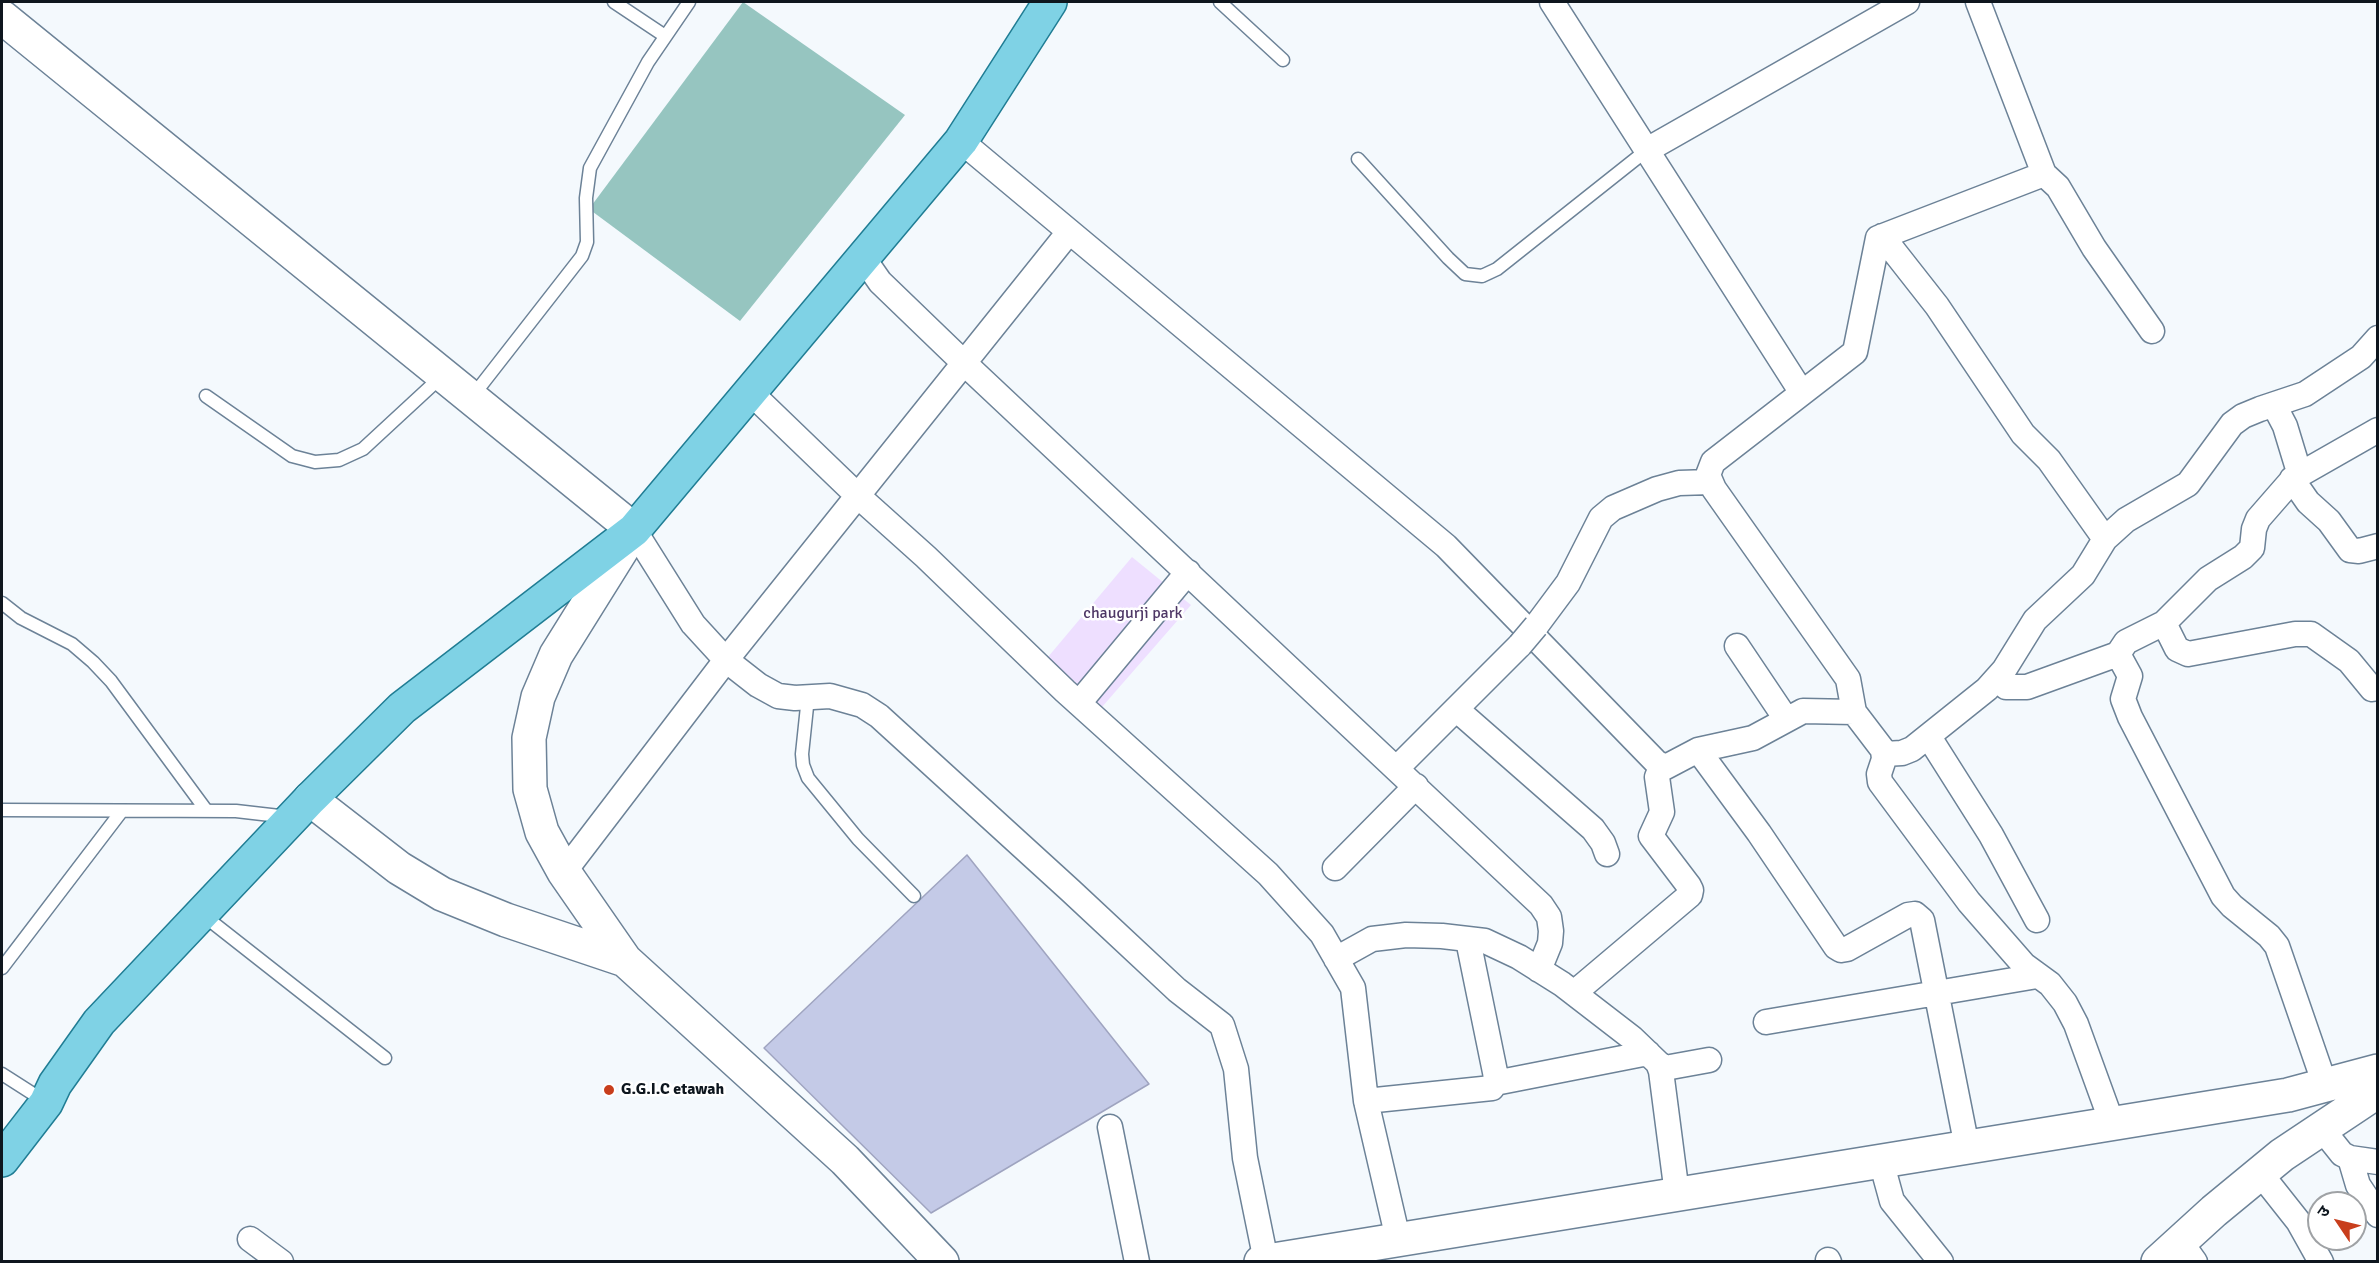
<!DOCTYPE html>
<html>
<head>
<meta charset="utf-8">
<style>
  body { margin:0 }
  #map { position:relative; width:2379px; height:1263px; overflow:hidden; background:#f4f9fd; font-family:Signika,"Noto Sans Devanagari",sans-serif }
  canvas { display:block }
  .frame { position:absolute; inset:0; border:3px solid #0e161e; pointer-events:none }
  .north { position:absolute; left:2307px; top:1191px; width:60px; height:60px; box-sizing:border-box; background:#fff; border:2px solid #9fa2a5; border-radius:50%; rotate:305deg; font-size:16px; font-weight:700; line-height:24px; text-align:center; color:#0e161e }
  .north::after { content:''; display:block; margin:auto; width:21px; height:27px; background:#c83e1c; clip-path:polygon(50% 0,100% 100%,50% 72%,0 100%) }
</style>
</head>
<body>
<div id="map">
<canvas width="2379" height="1263"></canvas>
<div class="frame"></div>
<div class="north">उ</div>
</div>
<script>
const g = document.querySelector('canvas').getContext('2d');
g.lineJoin = 'round';
function paint(path, color) { g.fillStyle = color; g.fill(path, 'evenodd'); }
const poly = rows => new Path2D(rows.map(r => 'M' + r).join(''));
function strokePath(path, color, width, dash) { g.strokeStyle = color; g.lineWidth = width; g.lineCap = dash ? 'butt' : 'round'; g.setLineDash(dash || []); g.stroke(path); }
function label(font, color, halo, rows, align = 'center') {
  g.font = font + ' Signika,sans-serif'; g.lineWidth = 5; g.setLineDash([]); g.textBaseline = 'middle'; g.strokeStyle = halo; g.fillStyle = color; for (const [text, x, y, turn = 0] of rows) {
    g.save(); g.translate(x, y); g.rotate((+turn || 0) * Math.PI / 180); g.textAlign = isNaN(turn) ? turn : align; if (halo) g.strokeText(text, 0, 0); g.fillText(text, 0, 0); g.restore();
  }
}
const green = poly([
  [1132,557,1191,605,1102,707,1048,657]
]);
const water = poly([
  [743,2,905,115,740,321,589,209]
]);
const building = poly([
  [967,855,1149,1084,931,1213,764,1048,967,855]
]);
const lane = poly([
  [614,2,665,36],
  [1220,2,1283,60],
  [1358,159,1448,258,1465,274,1482,276,1497,269,1647,150],
  [206,396,292,456,315,462,339,460,363,449,442,376],
  [472,397,582,256,587,242,586,198,590,168,648,62,689,2],
  [2,603,21,618,72,644,93,662,111,681,206,810],
  [808,697,802,754,803,765,808,778,858,839,914,896],
  [2,810,236,811,288,817],
  [203,915,385,1058],
  [2,968,121,812],
  [2,1074,38,1097]
]);
const street = poly([
  [1552,2,1802,393],
  [1978,2,2044,174,1878,238,1855,352,1713,462,1708,475,1714,489,1848,679,1854,712,1883,750,1884,759,1879,774,1880,782,1969,902,2024,965,2050,984,2065,1003,2076,1024,2112,1123],
  [961,141,1446,546,1657,763,1664,766],
  [1647,150,1907,2],
  [2044,174,2058,187,2094,248,2152,331],
  [1882,236,1937,306,2023,434,2049,460,2105,539],
  [864,259,880,282,963,362,1541,905,1549,917,1551,931,1550,943,1539,970],
  [750,392,858,496,926,557,1065,691,1268,874,1322,934,1353,988,1366,1101,1398,1239],
  [2274,405,2285,426,2299,472,2258,519,2254,529,2252,548,2243,557,2208,579,2164,623,2126,642,2118,654,2130,676,2123,699,2130,717,2223,896,2232,906,2269,936,2277,946,2325,1085],
  [2378,430,2292,479,2308,502,2329,521,2350,550,2359,551,2378,546],
  [634,530,693,624,726,660,758,685,778,696,795,698,830,696,862,705,879,716,1071,891,1177,990,1222,1025,1236,1069,1245,1158,1266,1261],
  [2164,623,2177,649,2188,654,2295,634,2311,634,2349,661,2372,689],
  [1536,626,1568,583,1601,518,1613,508,1657,489,1679,483,1710,482],
  [1737,646,1786,719],
  [2006,687,2027,687,2118,654],
  [1079,703,1188,572],
  [1456,709,1593,829,1603,843,1607,854],
  [1929,737,1991,835,2037,920],
  [1698,750,1759,833,1836,947,1841,950,1847,949,1908,915,1915,914,1922,920,1967,1147],
  [1884,754,1902,753,1912,749,1987,689,2004,670,2035,620,2083,575,2105,539,2126,520,2188,484,2232,424,2243,416,2260,409,2305,394,2361,357,2378,338],
  [1397,768,1520,645],
  [1335,868,1416,786],
  [564,872,726,660,1069,232],
  [1336,959,1372,939,1406,935,1442,936,1485,941,1519,957,1562,984,1632,1038,1658,1063,1661,1071,1677,1194],
  [1574,993,1690,895,1691,890,1689,886,1651,836,1662,812,1657,777,1660,770,1698,750,1753,738,1803,711,1854,712],
  [1766,1022,2037,976],
  [1658,1063,1665,1068,1709,1060],
  [1495,1083,1648,1053],
  [1366,1101,1492,1088,1494,1085,1496,1079,1495,1072,1468,940],
  [1110,1127,1137,1262],
  [2322,1129,2342,1154,2350,1158,2378,1162],
  [2350,1158,2358,1185,2378,1215],
  [1881,1161,1892,1201,1941,1262],
  [2260,1173,2298,1221,2321,1262],
  [250,1239,281,1262],
  [2180,1241,2195,1262],
  [1828,1260,1829,1262]
]);
const secondary = poly([
  [2,17,634,530,556,655,538,697,529,738,530,789,542,832,564,872,625,960,845,1160,942,1262],
  [310,799,399,868,442,894,506,920,625,960],
  [1261,1262,2288,1095,2378,1071],
  [2158,1262,2214,1211,2282,1155,2378,1091]
]);
const primary = poly([
  [2,1160,46,1103,55,1084,99,1022,310,799,402,708,634,530,961,141,1050,2]
]);
const streetBridge = poly([
  [1520,645,1536,626]
]);
const markers = [
  [609,1090,6,"#c83e1c"]
];
const parkNames = [
  ["chaugurji park",1133,614]
];
const poiNames = [
  ["G.G.I.C etawah",621,1090]
];
paint(green, '#eedfff');
paint(water, '#96c5c0');
paint(building, '#c4cae7');
strokePath(building, '#9fa4c0', 1.5);
strokePath(lane, '#6c8297', 15);
strokePath(street, '#6c8297', 27);
strokePath(secondary, '#6c8297', 36);
strokePath(primary, '#207d94', 36);
strokePath(lane, '#fff', 12);
strokePath(street, '#fff', 24);
strokePath(secondary, '#fff', 33);
strokePath(primary, '#7fd2e5', 33);
strokePath(streetBridge, '#6c8297', 27, []);
strokePath(streetBridge, '#fff', 24);
for (const [x, y, r, color] of markers) { const dot = new Path2D(); dot.arc(x, y, r, 0, 2 * Math.PI); g.fillStyle = color; g.fill(dot); strokePath(dot, '#fff', 2); }
label('16px', '#4e3765', '#fff', parkNames);
label('bold 16px', '#0e161e', '#fff', poiNames, 'left');
</script>
</body>
</html>
